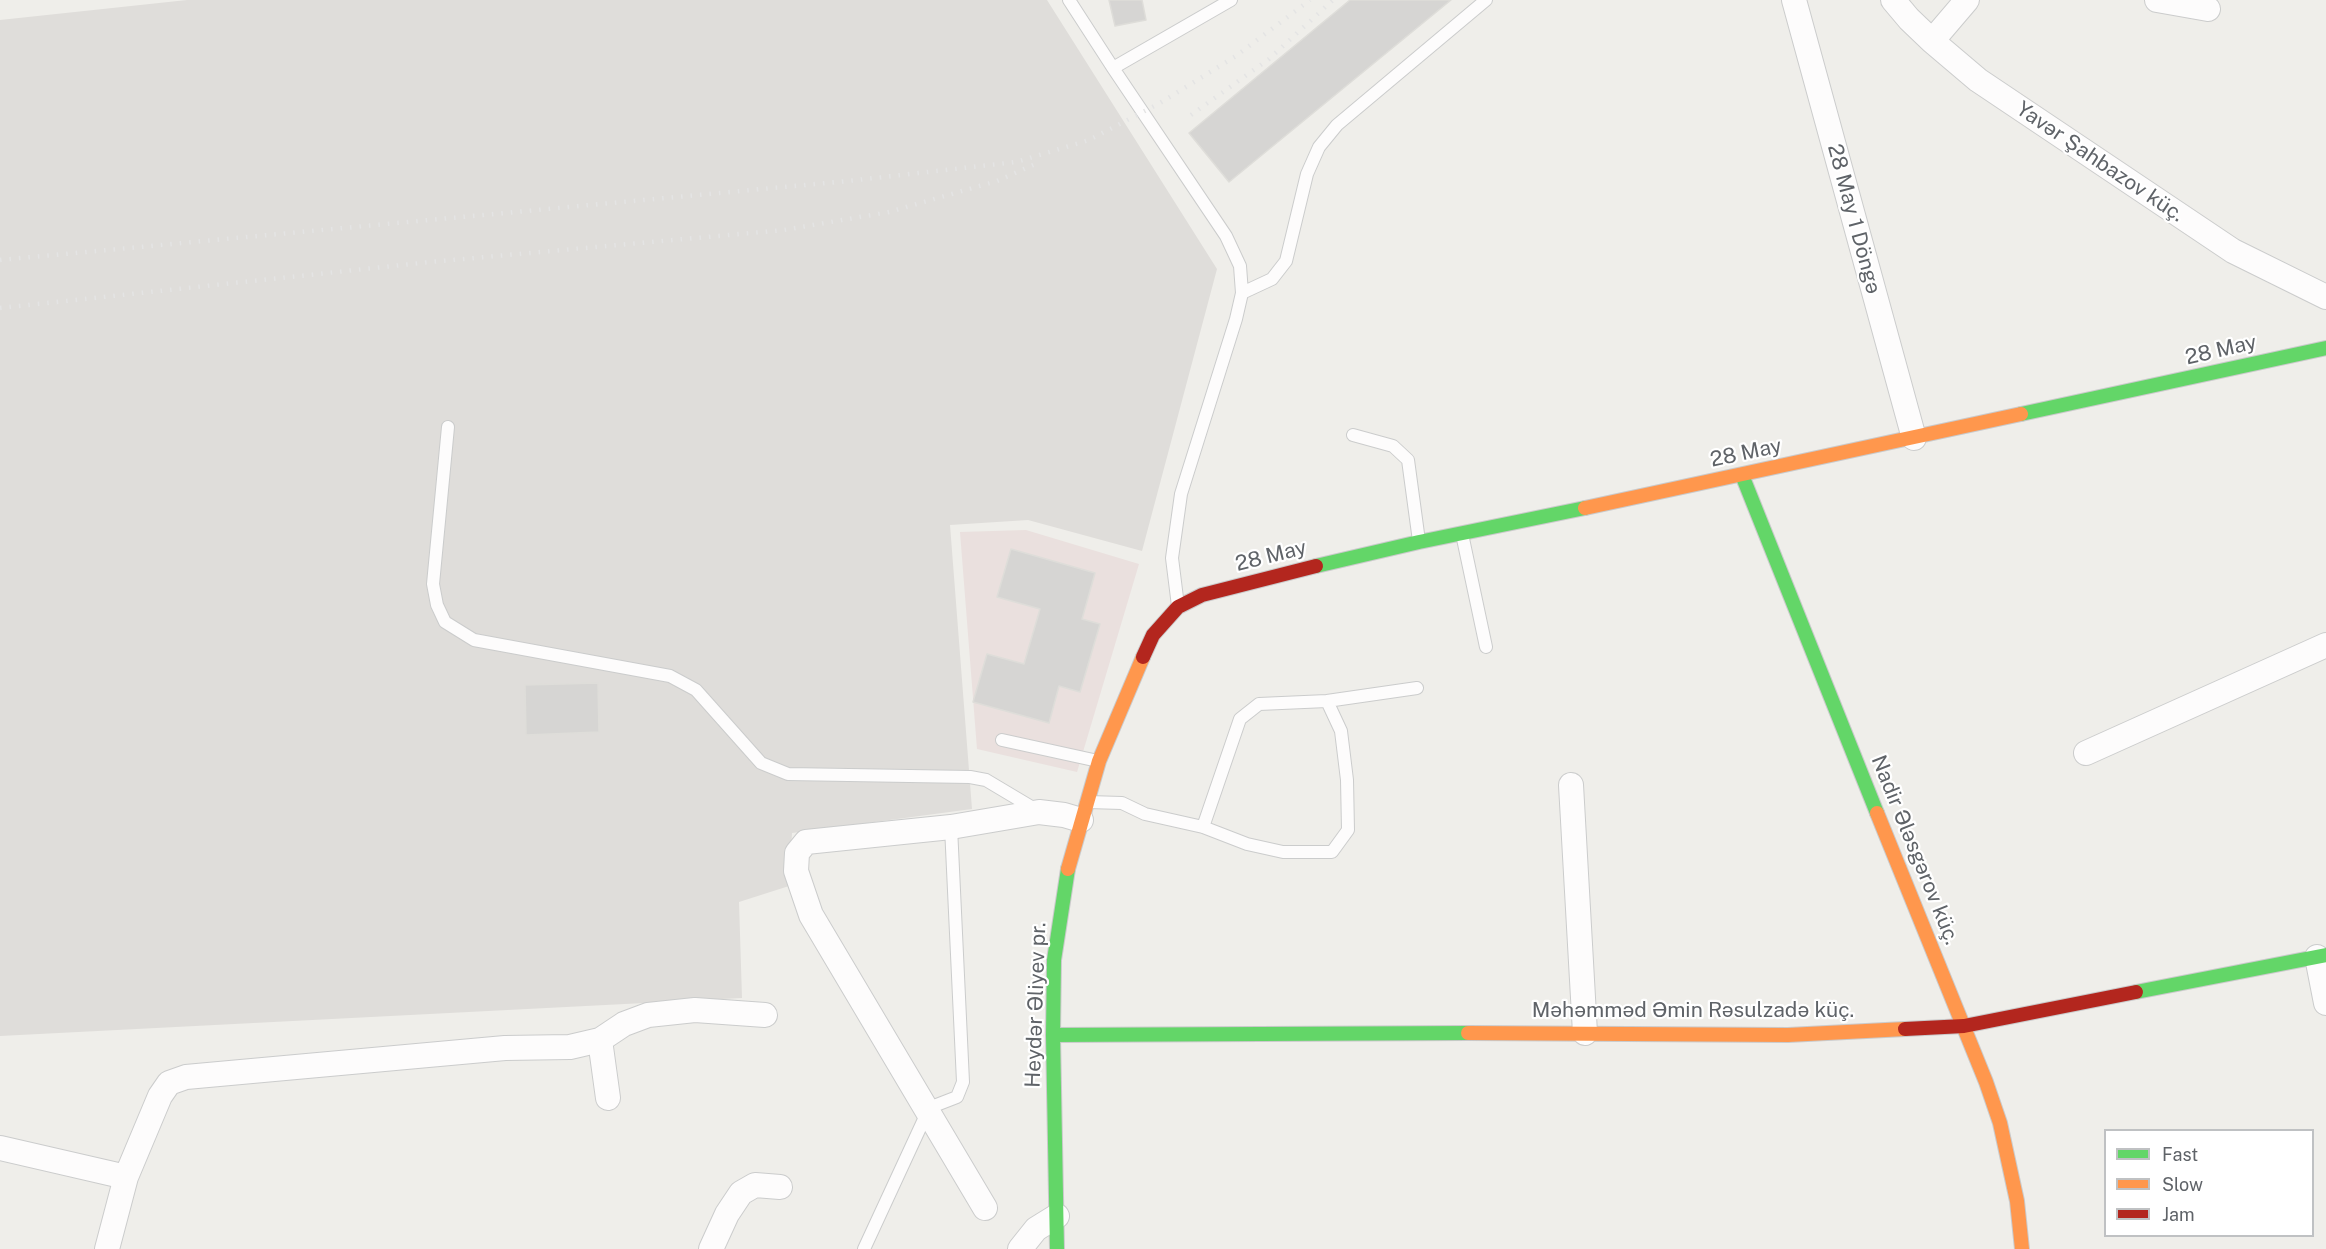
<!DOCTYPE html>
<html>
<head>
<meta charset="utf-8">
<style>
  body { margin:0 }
  #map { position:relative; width:2326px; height:1249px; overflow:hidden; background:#efeeea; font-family:"Public Sans",sans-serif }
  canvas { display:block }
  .legend { position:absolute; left:2104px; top:1129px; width:210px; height:108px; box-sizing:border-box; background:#fff; border:2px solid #bfc1c3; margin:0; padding:8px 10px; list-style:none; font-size:18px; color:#5f6368 }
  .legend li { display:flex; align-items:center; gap:12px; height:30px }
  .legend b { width:30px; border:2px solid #bfc1c3 }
</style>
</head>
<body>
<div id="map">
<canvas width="2326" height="1249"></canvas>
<ul class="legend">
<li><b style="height:8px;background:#63d668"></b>Fast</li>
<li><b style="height:8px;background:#ff974d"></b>Slow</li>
<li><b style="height:8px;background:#b3261e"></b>Jam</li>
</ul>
</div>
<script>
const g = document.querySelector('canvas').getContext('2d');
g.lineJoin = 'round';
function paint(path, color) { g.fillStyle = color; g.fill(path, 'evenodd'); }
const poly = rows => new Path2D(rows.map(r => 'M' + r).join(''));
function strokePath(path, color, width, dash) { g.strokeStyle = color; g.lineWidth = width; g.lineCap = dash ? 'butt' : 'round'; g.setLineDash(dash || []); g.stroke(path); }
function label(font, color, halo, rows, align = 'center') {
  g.font = font + ' "Public Sans",sans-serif'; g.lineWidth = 4.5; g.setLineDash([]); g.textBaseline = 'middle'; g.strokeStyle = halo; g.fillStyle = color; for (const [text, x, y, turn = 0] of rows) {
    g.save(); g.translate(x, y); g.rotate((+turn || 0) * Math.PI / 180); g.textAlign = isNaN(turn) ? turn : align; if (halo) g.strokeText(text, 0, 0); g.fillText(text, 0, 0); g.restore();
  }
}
const industrial = poly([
  [187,0,1047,0,1217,269,1142,551,1028,520,950,525,972,809,792,833,789,886,739,902,742,998,0,1036,0,20]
]);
const medical = poly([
  [1026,530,1139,564,1077,772,977,749,960,532]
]);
const building = poly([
  [1109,0,1142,0,1146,20,1115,26,1109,0],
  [1350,0,1451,0,1229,182,1189,133,1350,0],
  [1011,549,1095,573,1082,619,1100,624,1080,692,1059,686,1049,723,973,702,987,654,1024,664,1040,609,997,597,1011,549],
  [598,683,599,732,526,735,525,685,598,683]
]);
const lane = poly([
  [1069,0,1113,68,1226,236,1240,266,1242,293,1236,319,1181,494,1172,558,1178,606],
  [1113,68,1231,0],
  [1242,293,1272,279,1286,261,1307,174,1319,147,1337,125,1486,0],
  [448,427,433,584,437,605,445,622,474,640,670,676,696,690,761,763,788,774,970,777,986,780,1038,811],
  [1353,435,1393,446,1408,460,1419,541],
  [1462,534,1486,647],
  [1327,701,1417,688],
  [1002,740,1098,761],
  [1088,802,1122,803,1145,814,1203,827,1247,844,1283,852,1332,852,1348,830,1347,780,1341,731,1327,701,1259,704,1240,719,1203,827],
  [864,1249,926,1115,926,1109,957,1097,963,1082,951,827]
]);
const street = poly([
  [1794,0,1914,438],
  [1893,0,1909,19,1932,41,1978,80,2233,251,2326,297],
  [2157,0,2208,9],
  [1932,41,1967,0],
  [2086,753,2326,645],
  [1571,785,1585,1033],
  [2317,957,2326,1003],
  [600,1040,608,1098],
  [0,1148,126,1177],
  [985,1208,811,915,796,871,797,853,806,842,951,827,1039,812,1064,815,1081,820],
  [107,1249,126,1177,160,1096,169,1083,186,1077,505,1048,570,1047,600,1040,624,1024,648,1015,695,1010,765,1015],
  [711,1249,727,1214,741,1193,755,1185,780,1187],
  [1020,1249,1036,1229,1057,1216]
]);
const fast = poly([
  [2021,414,2326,348],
  [1742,475,1877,813],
  [1316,566,1419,542,1585,508],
  [2136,992,2326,955],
  [1053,1035,1468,1033],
  [1057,1249,1053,1035,1054,960,1068,869]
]);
const slow = poly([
  [1585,508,2021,414],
  [1877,813,1986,1082,2000,1123,2017,1201,2022,1249],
  [1068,869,1099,761,1143,657],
  [1468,1033,1788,1035,1905,1029]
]);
const jam = poly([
  [1143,657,1153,635,1178,607,1202,595,1316,566],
  [1905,1029,1964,1026,2136,992]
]);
const rail = poly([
  [1191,115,1269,59,1333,0],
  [0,260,848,181,1016,162,1089,140,1160,103,1236,56,1310,0],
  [0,308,430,262,784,230,889,212,997,181,1040,162]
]);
const streetNames = [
  ["Yavər Şahbazov küç.",2100,162,34],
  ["28 May 1 Döngə",1854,219,75],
  ["28 May",2221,350,-13],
  ["28 May",1746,453,-12],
  ["28 May",1271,556,-14],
  ["Nadir Ələsgərov küç.",1915,850,68],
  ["Heydər Əliyev pr.",1036,1005,-88],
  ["Məhəmməd Əmin Rəsulzadə küç.",1693,1011]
];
paint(industrial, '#dfddda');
paint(medical, '#eae0de');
paint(building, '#d6d5d3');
strokePath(building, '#deddd9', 1.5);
strokePath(lane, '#cbcccc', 14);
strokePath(street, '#cbcccc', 26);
strokePath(fast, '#cacacb', 16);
strokePath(slow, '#cacacb', 16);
strokePath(jam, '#cacacb', 16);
strokePath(lane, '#fdfcfc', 12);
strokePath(street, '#fdfcfc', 24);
strokePath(fast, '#63d668', 14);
strokePath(slow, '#ff974d', 14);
strokePath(jam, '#b3261e', 14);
strokePath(rail, '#e4e4e4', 4.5, [1.5, 8]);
label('21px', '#5f6368', '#fff', streetNames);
</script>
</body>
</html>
